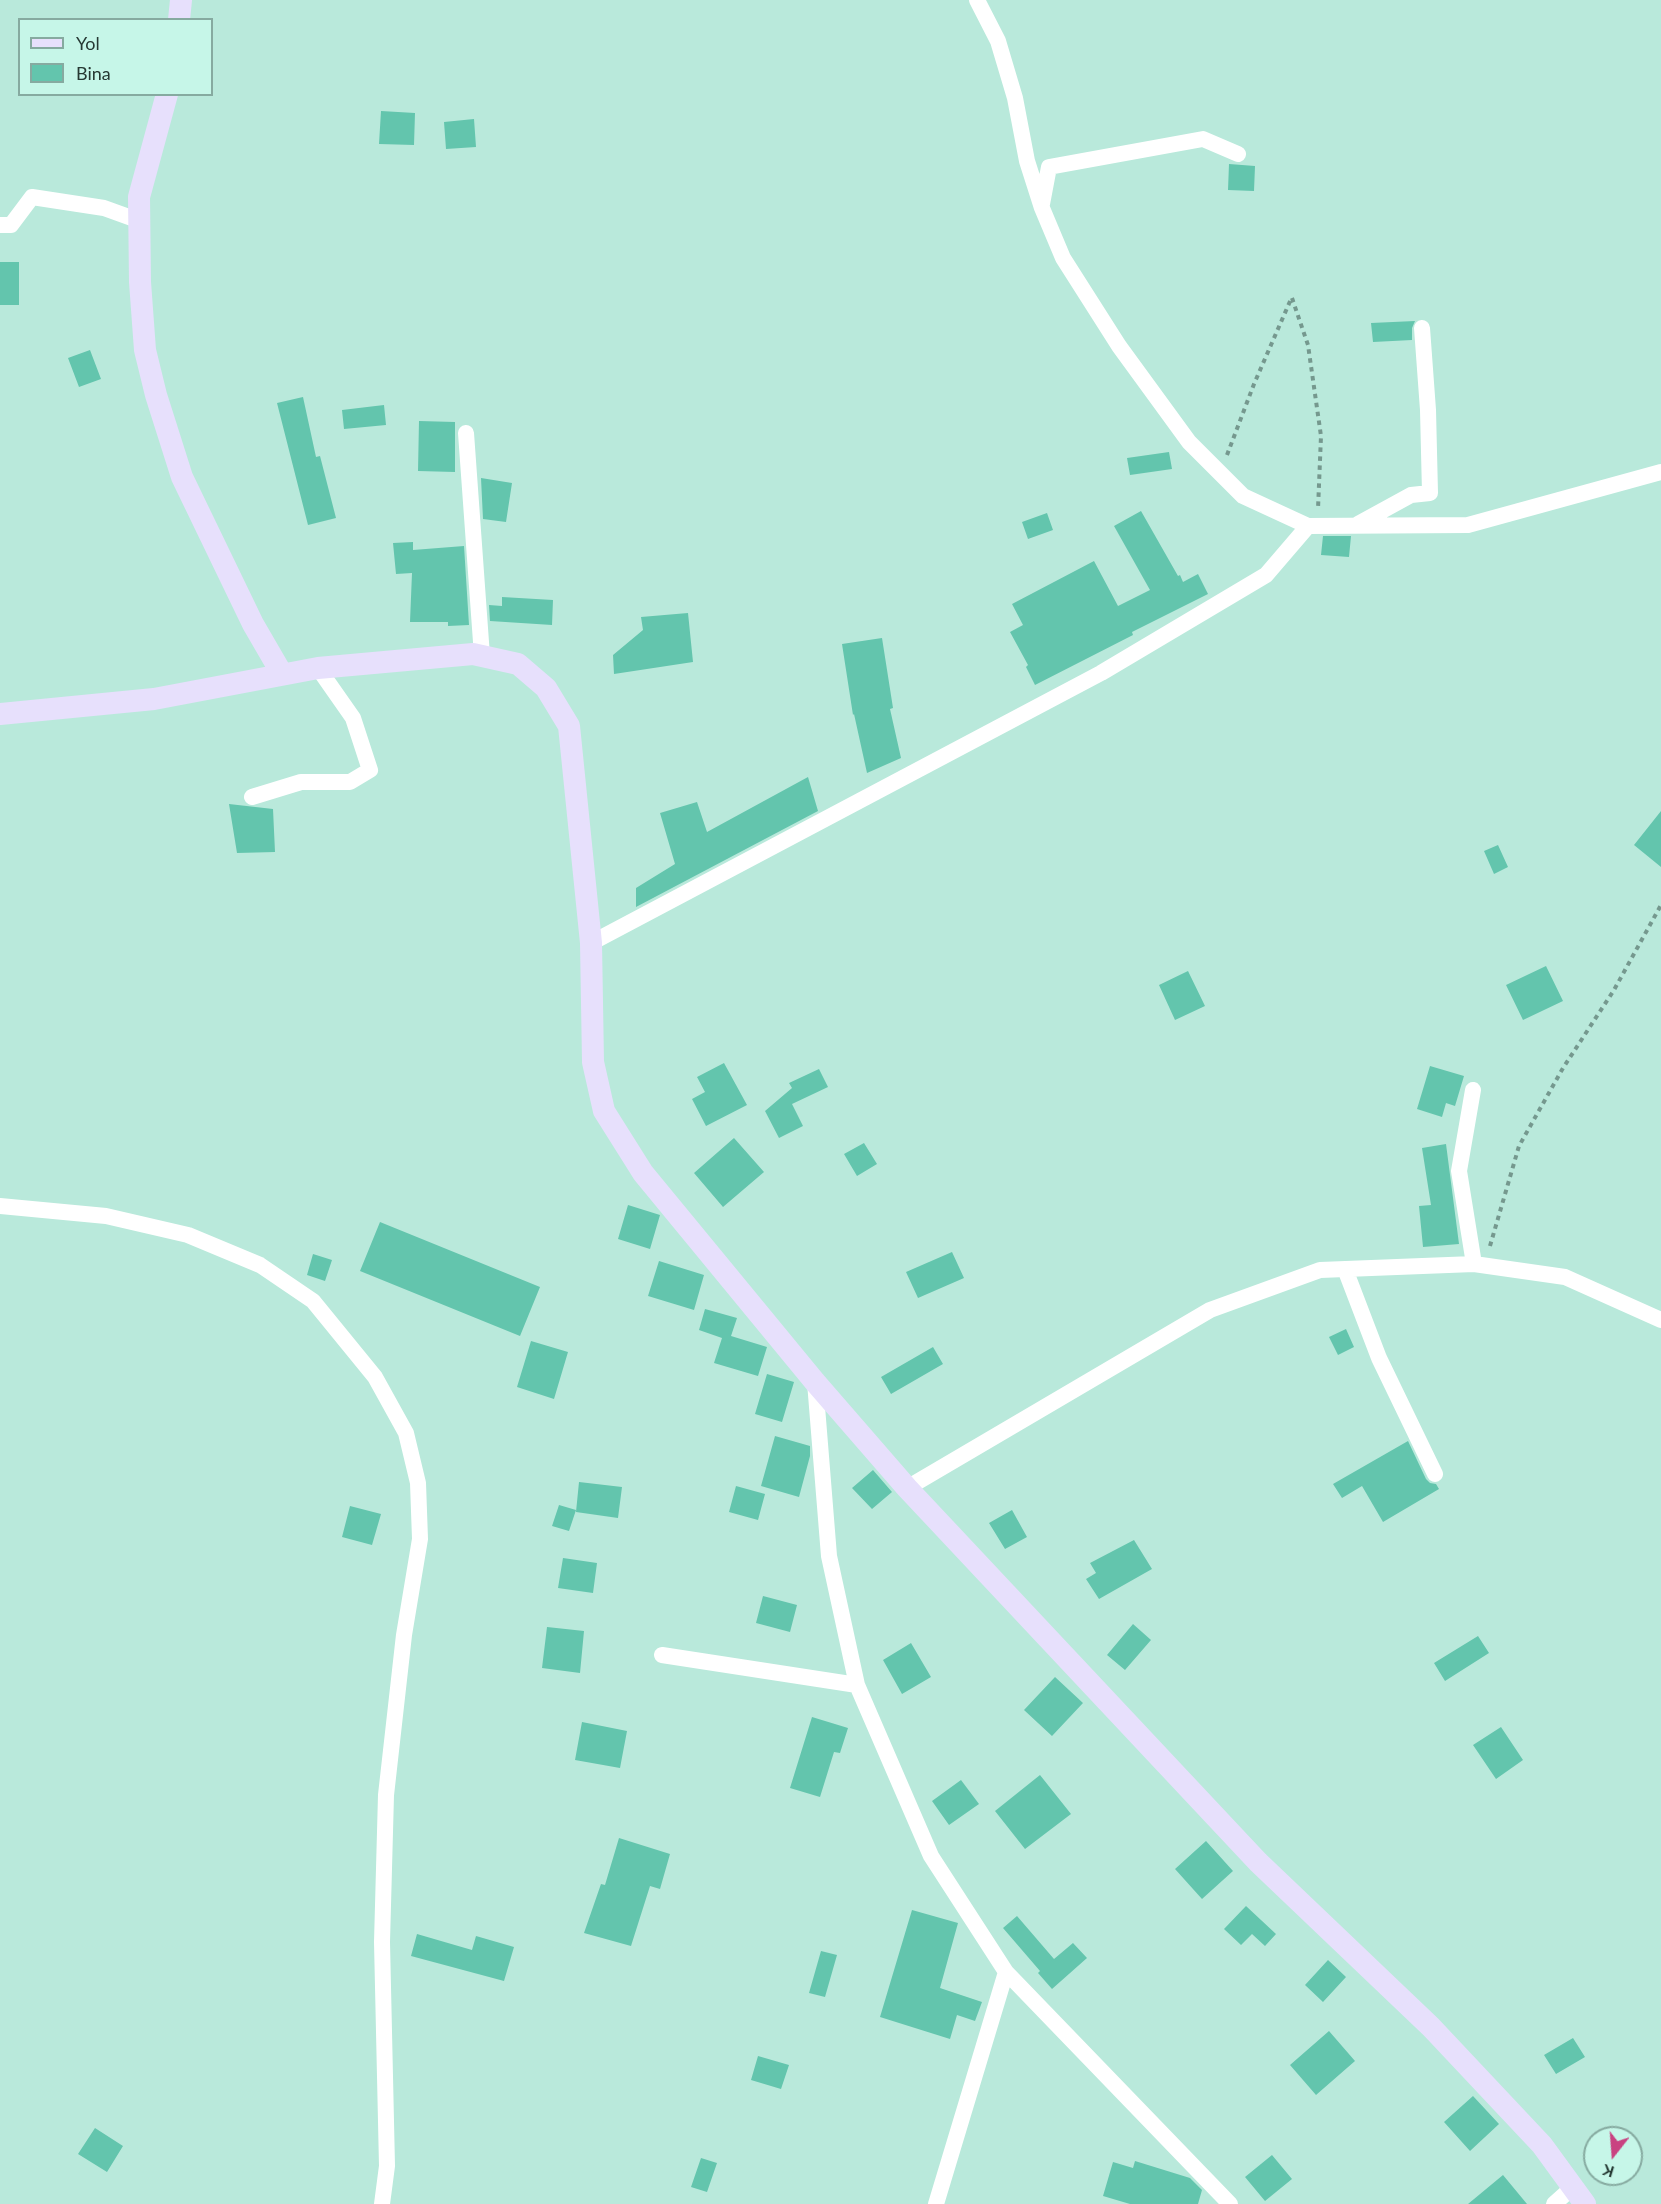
<!DOCTYPE html>
<html>
<head>
<meta charset="utf-8">
<style>
  body { margin:0 }
  #map { position:relative; width:1661px; height:2204px; overflow:hidden; background:#b9e9db; font-family:Lato,sans-serif }
  canvas { display:block }
  .legend { position:absolute; left:18px; top:18px; width:195px; height:78px; box-sizing:border-box; background:#c6f6e8; border:2px solid #86aaa0; margin:0; padding:8px 10px; list-style:none; font-size:18px; color:#263933 }
  .legend li { display:flex; align-items:center; gap:12px; height:30px }
  .legend b { width:30px; border:2px solid #86aaa0 }
  .north { position:absolute; left:1583px; top:2126px; width:60px; height:60px; box-sizing:border-box; background:#c6f6e8; border:2px solid #86aaa0; border-radius:50%; rotate:197deg; font-size:16px; font-weight:700; line-height:24px; text-align:center; color:#263933 }
  .north::after { content:''; display:block; margin:auto; width:21px; height:27px; background:#c94281; clip-path:polygon(50% 0,100% 100%,50% 72%,0 100%) }
</style>
</head>
<body>
<div id="map">
<canvas width="1661" height="2204"></canvas>
<ul class="legend">
<li><b style="height:8px;background:#e7e0fc"></b>Yol</li>
<li><b style="height:16px;background:#63c5ad"></b>Bina</li>
</ul>
<div class="north">K</div>
</div>
<script>
const g = document.querySelector('canvas').getContext('2d');
g.lineJoin = 'round';
function paint(path, color) { g.fillStyle = color; g.fill(path, 'evenodd'); }
const poly = rows => new Path2D(rows.map(r => 'M' + r).join(''));
function strokePath(path, color, width, dash) { g.strokeStyle = color; g.lineWidth = width; g.lineCap = dash ? 'butt' : 'round'; g.setLineDash(dash || []); g.stroke(path); }
const building = poly([
  [381,111,415,113,414,145,379,144],
  [474,119,476,147,446,149,444,122],
  [1229,164,1255,166,1254,191,1228,190],
  [0,262,19,262,19,305,0,305],
  [1415,321,1412,328,1412,340,1373,342,1371,323],
  [90,350,101,379,79,387,68,358],
  [303,397,316,457,320,456,336,518,308,525,277,403],
  [384,405,386,425,344,429,342,410],
  [419,421,455,422,455,472,418,471],
  [1169,452,1172,469,1130,475,1127,458],
  [481,478,512,483,506,522,483,519],
  [1141,511,1178,576,1180,575,1183,582,1198,574,1208,594,1132,632,1133,635,1035,685,1026,667,1028,665,1010,632,1023,625,1012,604,1094,561,1118,606,1150,590,1114,526],
  [1047,513,1053,530,1028,539,1022,522],
  [1323,536,1351,536,1349,557,1321,555],
  [413,542,413,550,464,546,469,625,448,626,448,622,410,622,412,573,396,574,393,543],
  [502,597,553,600,552,625,490,621,489,605,502,606],
  [688,613,693,662,614,674,613,655,643,630,641,617],
  [882,638,893,708,890,709,901,758,867,773,854,714,853,715,842,644],
  [808,777,818,811,636,907,636,888,675,864,660,813,697,802,707,832],
  [229,804,273,809,275,852,237,853],
  [1661,811,1661,867,1634,845],
  [1498,845,1508,867,1494,874,1484,851],
  [1546,966,1563,1001,1523,1020,1506,985],
  [1188,971,1205,1006,1175,1020,1159,985],
  [724,1063,747,1105,706,1126,692,1099,705,1092,697,1077],
  [1430,1066,1464,1076,1455,1106,1446,1103,1442,1117,1417,1109],
  [819,1069,828,1087,792,1104,803,1126,779,1138,765,1111,792,1088,789,1083],
  [734,1138,764,1172,723,1207,694,1173],
  [864,1143,877,1164,857,1176,844,1154],
  [1446,1144,1459,1244,1423,1247,1419,1206,1431,1205,1422,1148],
  [628,1205,660,1215,650,1249,618,1239],
  [380,1222,540,1287,520,1336,360,1271],
  [952,1252,964,1278,918,1298,906,1272],
  [313,1254,332,1260,325,1281,307,1275],
  [659,1261,704,1275,694,1310,648,1296],
  [705,1309,737,1318,731,1336,767,1347,758,1376,714,1363,722,1338,699,1330],
  [1346,1329,1354,1347,1338,1355,1329,1337],
  [531,1341,568,1352,554,1399,517,1387],
  [933,1347,943,1364,891,1394,881,1377],
  [767,1374,794,1382,782,1422,755,1414],
  [775,1436,810,1446,810,1456,799,1497,761,1486],
  [1408,1441,1426,1479,1430,1483,1436,1484,1439,1489,1383,1522,1362,1486,1342,1498,1333,1484],
  [873,1470,892,1492,872,1509,852,1488],
  [579,1482,622,1487,618,1518,576,1512],
  [736,1486,765,1494,758,1520,729,1512],
  [559,1505,576,1510,569,1531,552,1526],
  [350,1506,381,1514,372,1545,342,1537],
  [1012,1510,1027,1537,1005,1549,989,1523],
  [1134,1540,1152,1569,1099,1599,1086,1579,1096,1573,1090,1563],
  [563,1558,597,1563,593,1593,558,1588],
  [763,1596,797,1605,790,1632,756,1623],
  [1133,1624,1151,1640,1125,1670,1107,1655],
  [547,1627,584,1631,580,1673,542,1668],
  [1478,1636,1489,1653,1445,1681,1434,1663],
  [911,1643,931,1677,902,1694,883,1660],
  [1055,1677,1083,1703,1052,1736,1024,1710],
  [812,1717,848,1728,840,1753,834,1752,820,1797,790,1788],
  [582,1722,627,1731,620,1768,575,1760],
  [1501,1727,1523,1760,1496,1779,1473,1745],
  [1040,1775,1071,1814,1025,1849,995,1811],
  [961,1780,979,1804,949,1825,932,1801],
  [619,1838,670,1854,660,1889,650,1886,631,1946,584,1933,601,1884,605,1885],
  [1206,1841,1233,1871,1202,1899,1175,1869],
  [1246,1906,1276,1934,1265,1946,1252,1934,1241,1945,1224,1929],
  [912,1910,958,1923,940,1988,982,2002,975,2021,957,2015,950,2039,880,2017],
  [1017,1916,1054,1959,1073,1943,1087,1958,1052,1989,1038,1973,1040,1971,1003,1928],
  [417,1934,472,1950,476,1936,514,1947,504,1981,411,1956],
  [821,1951,837,1955,825,1997,809,1993],
  [1328,1960,1346,1977,1323,2002,1305,1985],
  [1329,2031,1355,2061,1316,2095,1290,2065],
  [1573,2038,1585,2057,1556,2074,1544,2055],
  [758,2056,789,2065,781,2089,751,2080],
  [1473,2096,1499,2124,1470,2151,1444,2122],
  [95,2128,123,2146,107,2172,78,2154],
  [1272,2155,1292,2179,1265,2201,1245,2177],
  [701,2158,717,2163,707,2192,691,2187],
  [1135,2161,1190,2178,1202,2190,1198,2204,1130,2204,1103,2196,1113,2162,1133,2168],
  [1503,2175,1527,2204,1468,2204]
]);
const path = poly([
  [1292,298,1308,345,1321,436,1318,509],
  [1227,455,1254,384,1291,299],
  [1490,1246,1519,1146,1563,1068,1614,990,1661,905]
]);
const street = poly([
  [977,0,998,41,1015,98,1027,161,1042,208,1063,258,1119,346,1189,442,1243,496,1308,526,1468,525,1661,472],
  [1042,204,1049,167,1203,139,1238,154],
  [0,225,11,225,32,197,104,208,140,221],
  [466,433,482,656],
  [1358,524,1411,495,1430,493,1428,410,1422,328],
  [252,797,301,782,350,782,370,770,353,718,318,668],
  [591,943,1101,673,1266,575,1308,526],
  [1473,1090,1459,1171,1474,1264],
  [0,1206,106,1216,188,1235,260,1265,313,1301,375,1377,406,1433,418,1483,420,1539,404,1635,386,1795,382,1942,387,2166,382,2204],
  [1345,1269,1379,1358,1435,1474],
  [815,1382,829,1556,857,1685,931,1856,1006,1972,1230,2204],
  [907,1488,1210,1310,1320,1270,1474,1264,1565,1277,1661,1320],
  [662,1655,857,1685],
  [936,2204,1006,1972],
  [1554,2204,1573,2187]
]);
const secondary = poly([
  [179,20,181,0],
  [167,94,139,197,140,282,145,350,156,395,182,477,253,624,282,674],
  [0,714,154,699,318,668,473,654,518,664,546,688,569,726,591,943,593,1062,604,1111,643,1173,815,1382,907,1488,1258,1862,1431,2027,1542,2145,1585,2204]
]);
paint(building, '#63c5ad');
strokePath(path, '#75988e', 4, [4.5, 4.5]);
strokePath(street, '#fff', 16);
strokePath(secondary, '#e7e0fc', 22);
</script>
</body>
</html>
